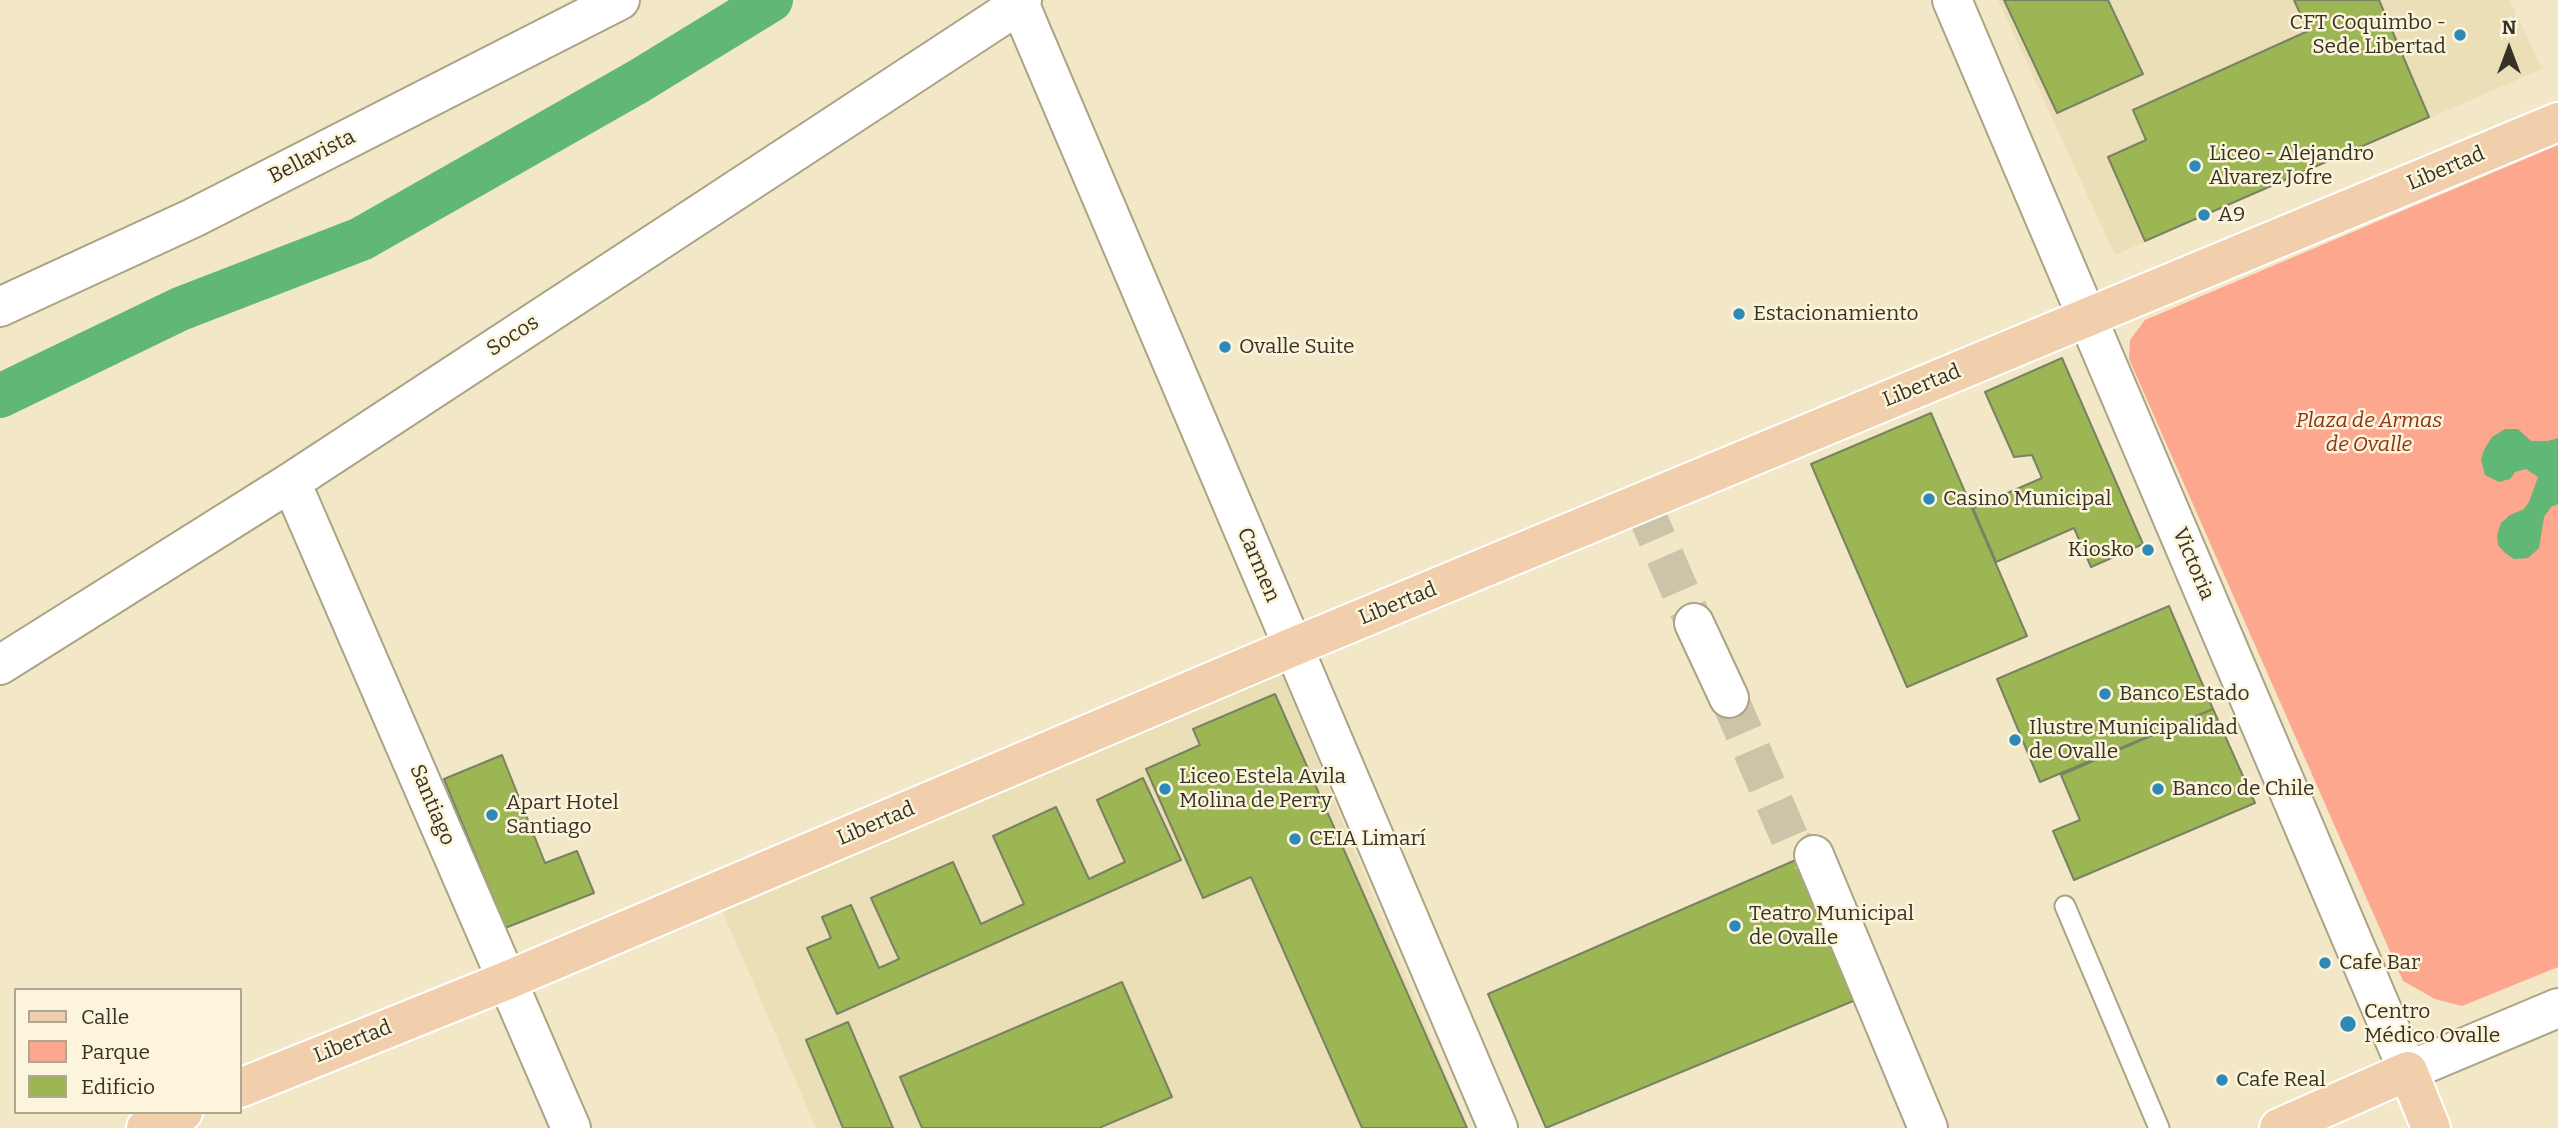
<!DOCTYPE html>
<html>
<head>
<meta charset="utf-8">
<style>
  body { margin:0 }
  #map { position:relative; width:2558px; height:1128px; overflow:hidden; background:#f2e8c8; font-family:Bitter,serif }
  canvas { display:block }
  .legend { position:absolute; left:14px; top:988px; width:228px; height:126px; box-sizing:border-box; background:#fdf5db; border:2px solid #ada793; margin:0; padding:9px 12px; list-style:none; font-size:21px; color:#363326 }
  .legend li { display:flex; align-items:center; gap:14px; height:35px }
  .legend b { width:35px; border:2px solid #ada793 }
  .north { position:absolute; left:2474px; top:14px; width:70px; height:70px; -webkit-text-stroke:5px #fdf5db; paint-order:stroke; rotate:0deg; font-size:19px; font-weight:700; line-height:28px; text-align:center; color:#363326 }
  .north::after { content:''; display:block; margin:auto; width:24px; height:32px; background:#363326; clip-path:polygon(50% 0,100% 100%,50% 72%,0 100%) }
</style>
</head>
<body>
<div id="map">
<canvas width="2558" height="1128"></canvas>
<ul class="legend">
<li><b style="height:9px;background:#f1ceac"></b>Calle</li>
<li><b style="height:19px;background:#fda78f"></b>Parque</li>
<li><b style="height:19px;background:#9db654"></b>Edificio</li>
</ul>
<div class="north">N</div>
</div>
<script>
const g = document.querySelector('canvas').getContext('2d');
g.lineJoin = 'round';
function paint(path, color) { g.fillStyle = color; g.fill(path, 'evenodd'); }
const poly = rows => new Path2D(rows.map(r => 'M' + r).join(''));
function strokePath(path, color, width, dash) { g.strokeStyle = color; g.lineWidth = width; g.lineCap = dash ? 'butt' : 'round'; g.setLineDash(dash || []); g.stroke(path); }
function label(font, color, halo, rows, align = 'center') {
  g.font = font + ' Bitter,serif'; g.lineWidth = 5; g.setLineDash([]); g.textBaseline = 'middle'; g.strokeStyle = halo; g.fillStyle = color; for (const [text, x, y, turn = 0] of rows) {
    g.save(); g.translate(x, y); g.rotate((+turn || 0) * Math.PI / 180); g.textAlign = isNaN(turn) ? turn : align; if (halo) g.strokeText(text, 0, 0); g.fillText(text, 0, 0); g.restore();
  }
}
const built = poly([
  [1998,0,2510,0,2542,69,2115,255],
  [1281,671,1468,1128,816,1128,721,908]
]);
const green = poly([
  [2558,145,2558,967,2462,1006,2435,999,2403,981,2129,359,2130,340,2145,320]
]);
const water = poly([
  [2505,429,2518,429,2531,441,2548,441,2558,438,2558,504,2551,507,2544,517,2539,548,2528,558,2514,559,2505,553,2498,545,2497,535,2501,523,2510,515,2524,509,2529,502,2538,477,2526,469,2515,472,2510,479,2499,482,2485,475,2481,460,2484,450,2492,437]
]);
const canal = poly([
  [0,396,180,309,361,239,639,81,771,0]
]);
const building = poly([
  [2004,0,2108,0,2143,74,2057,113,2004,0],
  [2294,0,2379,0,2429,117,2145,241,2108,157,2146,140,2133,110,2308,31,2294,0],
  [2062,358,2143,544,2091,567,2074,528,1996,562,1973,508,2042,478,2032,455,2014,457,1985,392,2062,358],
  [1931,413,2027,636,1907,687,1811,464,1931,413],
  [2169,606,2213,709,2040,782,1997,679,2169,606],
  [1275,694,1467,1128,1362,1128,1251,877,1203,898,1146,769,1200,745,1193,729,1275,694],
  [2213,709,2255,803,2074,880,2053,831,2080,820,2061,775,2213,709],
  [502,755,545,863,577,851,594,893,505,928,444,779,502,755],
  [1143,778,1181,860,837,1014,807,948,831,938,822,917,851,905,879,968,899,959,871,898,953,862,981,924,1024,904,993,836,1056,807,1089,879,1125,862,1097,800,1143,778],
  [1798,859,1858,999,1546,1128,1488,994,1798,859],
  [1122,982,1172,1097,1099,1128,922,1128,900,1077,1122,982],
  [848,1022,893,1128,843,1128,806,1040,848,1022]
]);
const streetTunnel = poly([
  [1642,504,1694,623],
  [1729,698,1794,848,1814,855]
]);
const lane = poly([
  [2065,906,2159,1128]
]);
const street = poly([
  [1022,0,1019,2,1028,24,1498,1128],
  [0,307,193,218,620,0],
  [1694,623,1729,698],
  [1814,855,1928,1128]
]);
const secondary = poly([
  [1952,0,2408,1071,2558,1008],
  [291,482,571,1128],
  [0,665,291,482,1000,17,1020,0]
]);
const primary = poly([
  [240,1088,508,980,1293,647,2558,122],
  [146,1128,183,1112],
  [2279,1128,2408,1071,2431,1128]
]);
const markers = [
  [2460,35,7,"#2f89b7"],
  [2195,166,7,"#2f89b7"],
  [2204,215,7,"#2f89b7"],
  [1739,314,7,"#2f89b7"],
  [1225,347,7,"#2f89b7"],
  [1929,499,7,"#2f89b7"],
  [2148,550,7,"#2f89b7"],
  [2105,694,7,"#2f89b7"],
  [2015,740,7,"#2f89b7"],
  [1165,789,7,"#2f89b7"],
  [2158,789,7,"#2f89b7"],
  [492,815,7,"#2f89b7"],
  [1295,839,7,"#2f89b7"],
  [1735,926,7,"#2f89b7"],
  [2325,963,7,"#2f89b7"],
  [2348,1024,9,"#2f89b7"],
  [2222,1080,7,"#2f89b7"]
];
const poiNames = [
  ["CFT Coquimbo -",2446,23,"right"],
  ["Sede Libertad",2446,47,"right"],
  ["Liceo - Alejandro",2209,154],
  ["Alvarez Jofre",2209,178],
  ["A9",2218,215],
  ["Estacionamiento",1753,314],
  ["Ovalle Suite",1239,347],
  ["Casino Municipal",1943,499],
  ["Kiosko",2134,550,"right"],
  ["Banco Estado",2119,694],
  ["Ilustre Municipalidad",2029,728],
  ["de Ovalle",2029,752],
  ["Liceo Estela Avila",1179,777],
  ["Molina de Perry",1179,801],
  ["Banco de Chile",2172,789],
  ["Apart Hotel",506,803],
  ["Santiago",506,827],
  ["CEIA Limarí",1309,839],
  ["Teatro Municipal",1749,914],
  ["de Ovalle",1749,938],
  ["Cafe Bar",2339,963],
  ["Centro",2364,1012],
  ["Médico Ovalle",2364,1036],
  ["Cafe Real",2236,1080]
];
const streetNames = [
  ["Bellavista",312,157,-27],
  ["Libertad",2446,169,-23],
  ["Socos",513,336,-33],
  ["Libertad",1922,386,-22],
  ["Victoria",2193,564,67],
  ["Carmen",1258,565,67],
  ["Libertad",1398,604,-22],
  ["Santiago",432,805,67],
  ["Libertad",876,824,-23],
  ["Libertad",353,1042,-22]
];
const parkNames = [
  ["Plaza de Armas",2369,421],
  ["de Ovalle",2369,445]
];
paint(built, '#ebdfb7');
paint(green, '#fda78f');
paint(water, '#61b775');
strokePath(canal, '#61b775', 44);
paint(building, '#9db654');
strokePath(building, '#798265', 2);
strokePath(streetTunnel, '#ccc4a8', 38, [38, 19]);
strokePath(lane, '#aca284', 23);
strokePath(street, '#aca284', 42);
strokePath(secondary, '#aca284', 42);
strokePath(primary, '#fff', 42);
strokePath(lane, '#fff', 19);
strokePath(street, '#fff', 38);
strokePath(secondary, '#fff', 38);
strokePath(primary, '#f1ceac', 38);
for (const [x, y, r, color] of markers) { const dot = new Path2D(); dot.arc(x, y, r, 0, 2 * Math.PI); g.fillStyle = color; g.fill(dot); strokePath(dot, '#fdf5db', 2.5); }
label('21px', '#363326', '#fdf5db', poiNames, 'left');
label('21px', '#363326', '#fdf5db', streetNames);
label('italic 21px', '#8c331b', '#fdf5db', parkNames);
</script>
</body>
</html>
